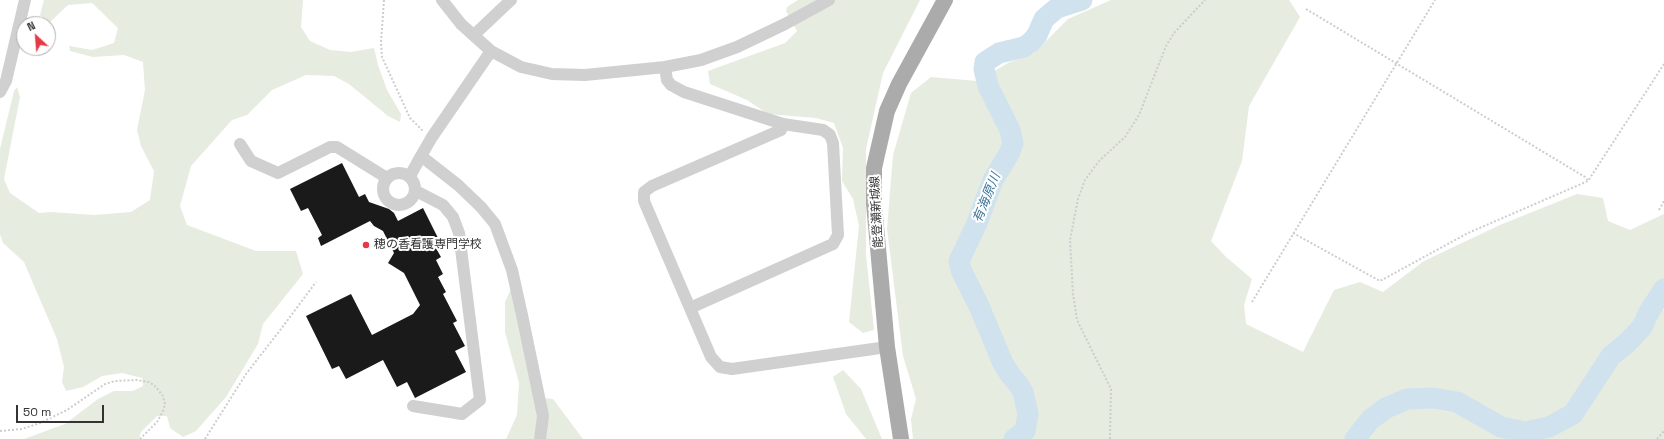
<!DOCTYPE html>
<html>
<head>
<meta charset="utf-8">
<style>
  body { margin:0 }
  #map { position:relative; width:1664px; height:439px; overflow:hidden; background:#fff; font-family:"Space Grotesk",sans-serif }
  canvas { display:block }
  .north { position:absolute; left:16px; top:16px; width:40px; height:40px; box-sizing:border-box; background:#fff; border:1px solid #adadad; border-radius:50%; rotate:334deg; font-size:11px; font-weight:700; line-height:16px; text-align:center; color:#333 }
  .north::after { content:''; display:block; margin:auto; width:14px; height:18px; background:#e63946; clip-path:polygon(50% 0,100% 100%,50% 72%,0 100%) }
  .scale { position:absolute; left:16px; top:405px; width:88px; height:18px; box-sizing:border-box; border:2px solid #333; border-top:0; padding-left:5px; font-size:12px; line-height:14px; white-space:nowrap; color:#333; -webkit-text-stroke:3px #fff; paint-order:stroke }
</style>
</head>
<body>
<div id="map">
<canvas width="1664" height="439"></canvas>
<div class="north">N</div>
<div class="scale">50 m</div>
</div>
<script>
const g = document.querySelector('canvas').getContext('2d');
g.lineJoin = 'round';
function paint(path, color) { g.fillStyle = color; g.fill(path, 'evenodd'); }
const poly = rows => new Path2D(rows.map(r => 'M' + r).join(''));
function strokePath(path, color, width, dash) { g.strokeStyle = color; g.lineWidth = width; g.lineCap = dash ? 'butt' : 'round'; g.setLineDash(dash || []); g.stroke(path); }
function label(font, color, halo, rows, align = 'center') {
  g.font = font + ' "Space Grotesk","Noto Sans JP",sans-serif'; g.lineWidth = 4; g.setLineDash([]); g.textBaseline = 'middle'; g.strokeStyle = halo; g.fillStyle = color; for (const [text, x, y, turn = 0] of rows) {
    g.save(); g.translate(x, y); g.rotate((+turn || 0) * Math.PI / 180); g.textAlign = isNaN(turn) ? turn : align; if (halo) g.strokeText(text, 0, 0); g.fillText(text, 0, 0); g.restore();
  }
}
const green = poly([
  [44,0,303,0,301,27,310,41,330,50,351,52,374,48,378,65,387,90,401,114,400,122,388,116,349,84,334,76,306,75,272,90,247,115,232,120,191,166,180,206,187,225,256,251,296,251,303,274,263,324,258,344,226,397,196,431,183,437,170,428,167,416,157,416,141,432,139,439,24,439,65,424,98,399,114,391,133,391,143,386,142,378,122,373,102,376,83,387,66,391,62,382,64,367,57,339,35,288,24,262,3,243,0,234,0,149,14,91,17,87,20,97,4,179,10,193,39,213,51,212,94,215,131,212,150,200,154,171,141,146,137,130,145,90,143,62,124,55,93,57,70,51,69,46,92,50,114,43,118,28,92,3,68,5,49,23,40,15],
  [798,0,920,0,883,73,866,149,866,255,874,330,863,333,849,322,859,226,853,199,842,181,843,148,834,123,816,118,768,114,747,100,710,84,708,71,785,43,797,31,786,11,787,7],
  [1111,0,1289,0,1300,17,1249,106,1242,161,1211,241,1225,256,1252,279,1244,305,1246,324,1303,352,1334,290,1360,282,1383,292,1424,261,1500,225,1577,194,1603,198,1608,221,1630,230,1664,214,1664,281,1662,282,1644,307,1664,310,1664,439,913,439,911,419,916,399,903,356,887,229,893,155,911,93,931,77,977,81,1010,62,1033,54,1068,19],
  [511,289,535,397,553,399,583,439,506,439,517,415,519,383,505,332,505,302],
  [843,370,861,389,882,439,866,439,846,414,833,377]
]);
const river = poly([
  [1014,439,1025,431,1028,414,1023,392,1018,384,1009,373,1002,361,979,306,961,270,959,261,977,223,993,180,1010,152,1013,143,1010,130,988,86,984,69,985,62,999,53,1024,47,1031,42,1037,35,1044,19,1057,8,1082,0],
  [1355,439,1370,420,1386,408,1407,399,1433,398,1457,402,1501,427,1525,432,1549,427,1573,414,1611,356,1627,343,1642,327,1649,312,1664,289]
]);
const building = poly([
  [342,163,359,197,365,194,369,202,389,209,394,213,398,221,423,208,439,240,433,243,441,257,436,260,443,274,438,277,446,292,443,294,457,321,453,323,465,346,455,351,466,372,415,398,407,382,397,387,383,360,346,379,339,366,332,369,306,316,351,294,372,335,413,314,420,305,404,273,388,263,394,253,383,231,374,226,370,221,321,246,318,238,322,235,308,208,301,211,290,189]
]);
const path = poly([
  [384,0,381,42,382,57,410,118,423,131],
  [1306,9,1585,177,1588,181],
  [1659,210,1664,201],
  [1293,233,1380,281,1468,233,1588,181,1664,64],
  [1252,302,1435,0],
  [0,431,22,429,40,423,67,410,105,384,115,381,137,380,149,382,155,386,163,396,165,404,163,411,157,422,140,439],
  [205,439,246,374,281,329,316,282],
  [1110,439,1111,389,1077,320,1073,294,1070,240,1078,199,1085,180,1099,161,1125,137,1139,115,1166,46,1174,33,1205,0],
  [1657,439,1664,431]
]);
const minor = poly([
  [442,0,461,24,491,51,521,67,552,74,585,75,665,67,701,60,737,47,785,24,829,0],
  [474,35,511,0],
  [491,51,432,137,421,156,458,185,481,207,495,224,512,270,522,315,543,416,540,439],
  [665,67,667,80,671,85,684,92,783,124,823,130,830,135,833,143,838,235,833,244,690,308],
  [0,92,6,81,25,0],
  [783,124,781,130,652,186,644,192,644,201,711,357,720,367,732,369,887,347],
  [240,144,251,161,278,173,330,147,337,147,387,178],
  '383 189a16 16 0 1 1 32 0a16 16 0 1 1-32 0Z',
  [410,176,421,156],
  [413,406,462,414,480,400,459,233,453,217,443,205,416,191]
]);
const major = poly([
  [901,439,887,347,874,204,874,168,887,111,899,84,945,0]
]);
const markers = [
  [366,245,4,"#e63946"]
];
const streetNames = [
  ["能登瀬新城線",877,212,-93]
];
const poiNames = [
  ["穂の香看護専門学校",374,245]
];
const waterNames = [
  ["有海原川",987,198,-68]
];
paint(green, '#e6ecdf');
strokePath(river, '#cfe2ee', 21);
paint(building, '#1a1a1a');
strokePath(path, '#cdcdcd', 2, [2, 2]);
strokePath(minor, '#d0d0d0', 12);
strokePath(major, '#ababab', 16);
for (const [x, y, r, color] of markers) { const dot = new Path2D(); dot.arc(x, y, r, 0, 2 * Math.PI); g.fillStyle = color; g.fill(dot); strokePath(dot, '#fff', 1.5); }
label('12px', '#333', '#fff', streetNames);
label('12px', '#333', '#fff', poiNames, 'left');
label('italic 13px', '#3f7597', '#fff', waterNames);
</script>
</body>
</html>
